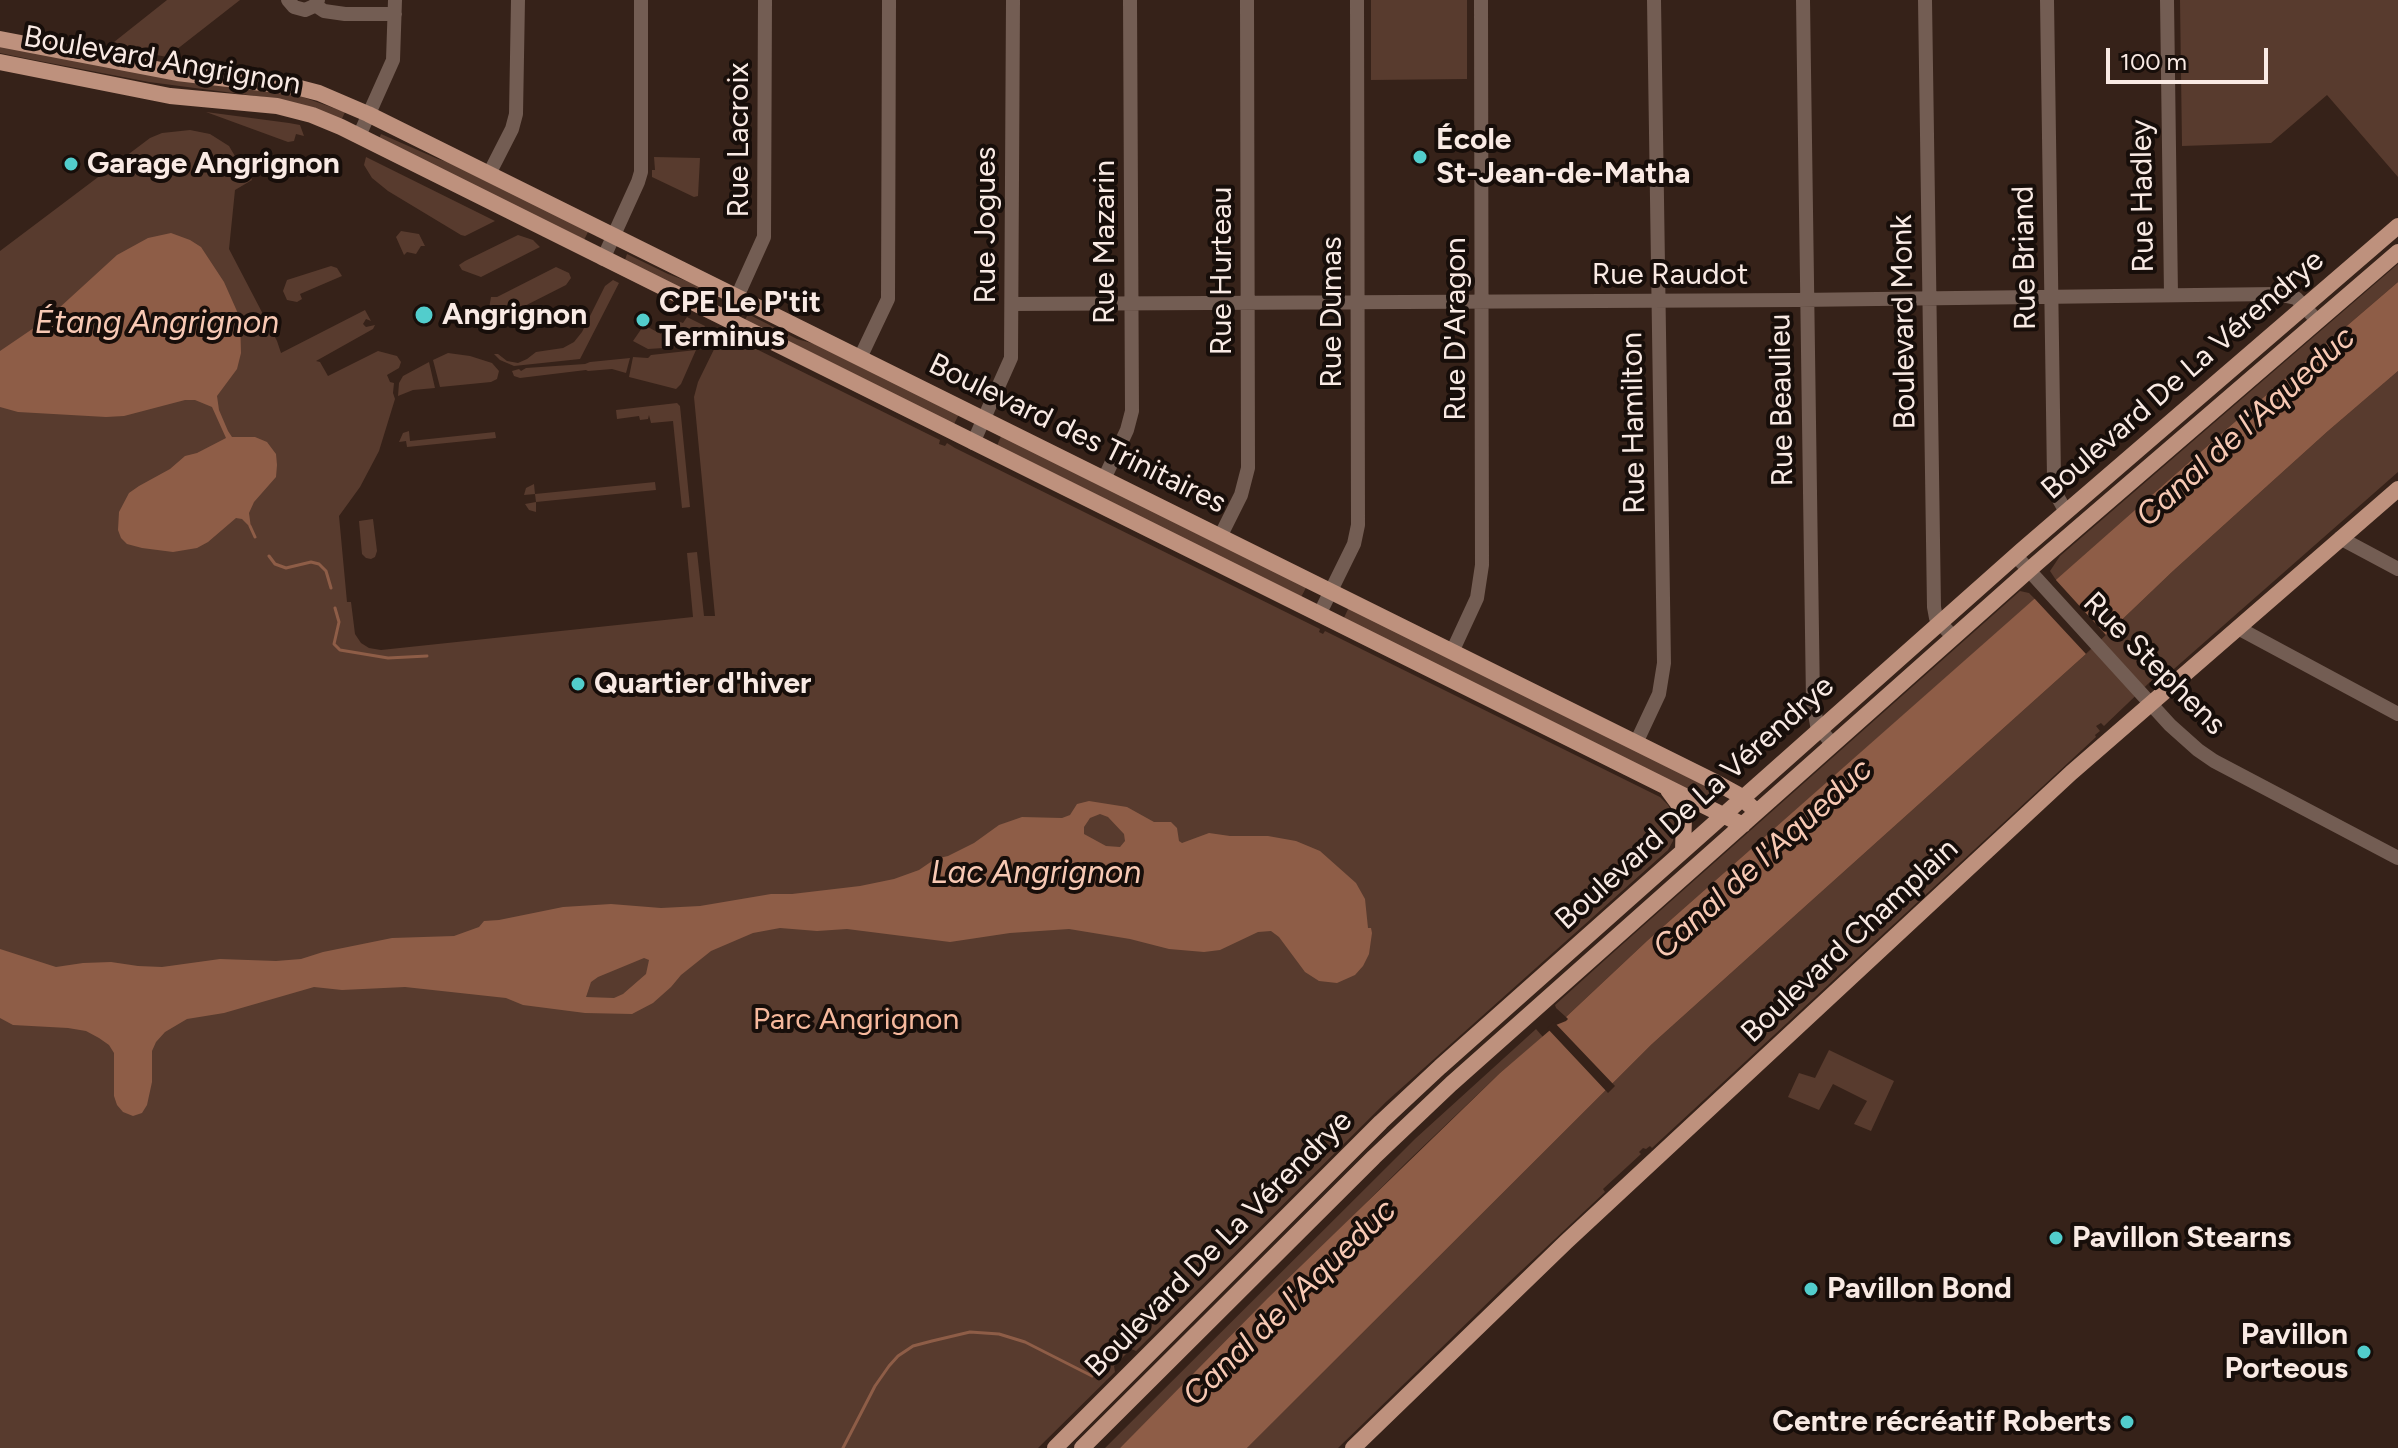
<!DOCTYPE html>
<html>
<head>
<meta charset="utf-8">
<style>
  body { margin:0 }
  #map { position:relative; width:2398px; height:1448px; overflow:hidden; background:#362219; font-family:Figtree,sans-serif }
  canvas { display:block }
  .scale { position:absolute; left:2106px; top:48px; width:162px; height:36px; box-sizing:border-box; border:4px solid #f9eae4; border-top:0; padding-left:10px; font-size:24px; line-height:28px; white-space:nowrap; color:#f9eae4; -webkit-text-stroke:6px #170e0a; paint-order:stroke }
</style>
</head>
<body>
<div id="map">
<canvas width="2398" height="1448"></canvas>
<div class="scale">100 m</div>
</div>
<script>
const g = document.querySelector('canvas').getContext('2d');
g.lineJoin = 'round';
function paint(path, color) { g.fillStyle = color; g.fill(path, 'evenodd'); }
const poly = rows => new Path2D(rows.map(r => 'M' + r).join(''));
function strokePath(path, color, width, dash) { g.strokeStyle = color; g.lineWidth = width; g.lineCap = dash ? 'butt' : 'round'; g.setLineDash(dash || []); g.stroke(path); }
function label(font, color, halo, rows, align = 'center') {
  g.font = font + ' Figtree,sans-serif'; g.lineWidth = 8; g.setLineDash([]); g.textBaseline = 'middle'; g.strokeStyle = halo; g.fillStyle = color; for (const [text, x, y, turn = 0] of rows) {
    g.save(); g.translate(x, y); g.rotate((+turn || 0) * Math.PI / 180); g.textAlign = isNaN(turn) ? turn : align; if (halo) g.strokeText(text, 0, 0); g.fillText(text, 0, 0); g.restore();
  }
}
const green = poly([
  [167,0,240,0,167,57,109,46],
  [1371,0,1467,0,1467,79,1371,80],
  [2180,0,2398,0,2398,177,2327,95,2271,143,2182,146],
  [0,46,297,95,345,112,341,121,264,97,149,82,29,59,0,53],
  [206,112,289,123,300,125,304,136,296,134,294,141,288,142],
  [190,130,210,134,229,146,242,168,246,167,252,180,235,190,229,249,277,341,281,353,365,310,371,321,366,319,363,324,366,327,375,325,373,329,316,361,320,362,328,376,378,351,397,356,401,362,399,368,387,375,390,382,394,383,393,393,395,399,379,451,360,487,339,516,347,602,351,602,355,634,361,643,369,648,381,650,693,617,687,553,697,552,704,616,715,616,694,397,698,382,721,335,728,335,940,440,939,444,945,446,947,443,955,448,1320,629,1319,632,1323,634,1325,631,1660,797,1668,805,1676,820,1673,841,1668,850,1387,1101,1136,1351,1131,1349,1114,1366,1115,1372,1038,1448,0,1448,0,251,150,138,162,133],
  [381,134,438,159,458,165,589,230,583,242,379,139],
  [366,157,495,221,465,236,461,235,388,191,372,178,364,165],
  [654,157,700,158,698,196,694,197,652,177,652,170,655,170],
  [401,231,419,234,425,246,421,246,416,254,407,252,404,255,396,237],
  [518,235,533,240,540,247,481,277,462,270,459,265,465,261],
  [627,254,668,274,713,291,706,304,624,263],
  [2398,264,2398,282,2229,427,2056,580,2050,571,2060,556],
  [331,266,337,268,342,276,300,294,302,299,297,302,287,300,283,291,287,280],
  [556,267,569,273,571,278,566,285,495,321,489,322,487,320,491,297,497,297],
  [613,280,619,283,580,359,514,366,500,360,494,354,498,354,507,361,518,363,527,359,536,352,563,348,574,342,582,332,605,286],
  [748,314,797,339,822,346,959,414,953,426,744,322],
  [687,317,705,326,695,346,648,349,633,341,644,325,661,334,667,323,673,326,677,321,683,323],
  [696,350,681,384,676,389,629,377,633,357,648,358,651,355],
  [448,353,470,356,492,363,499,371,497,379,491,382,440,387,433,360],
  [630,358,626,373,612,369,588,371,586,370,520,378,514,376,512,371,519,369,521,371,526,368,585,364,590,362],
  [429,362,435,388,413,390,398,396,399,383,403,376],
  [2398,371,2398,472,2158,683,2150,682,2104,726,2101,723,2096,726,2100,731,2095,735,2096,737,1652,1148,1650,1146,1646,1149,1643,1148,1639,1152,1641,1154,1603,1189,1605,1192,1506,1285,1338,1448,1247,1448,1652,1044,2086,654,2173,571,2328,431],
  [677,403,680,406,690,507,682,508,673,421,651,423,649,415,648,419,640,420,639,416,617,419,616,410],
  [409,431,410,441,495,432,496,438,407,447,406,441,399,442,403,433],
  [1002,434,1307,586,1300,599,996,448],
  [655,482,656,490,536,502,536,512,529,510,525,504,536,502,535,494,524,495,526,488,534,484,535,494],
  [373,519,377,551,375,557,371,559,366,558,362,554,359,521],
  [2020,591,2029,593,2035,599,1648,940,1566,1017,1556,1008,1555,1005,1616,950],
  [1349,607,1717,789,1710,802,1343,620],
  [1536,1029,1543,1037,1500,1073,1409,1160,1120,1448,1105,1448,1416,1138],
  [1829,1050,1894,1081,1871,1131,1854,1124,1867,1101,1833,1084,1819,1110,1788,1097,1799,1073,1815,1078]
]);
const water = poly([
  [171,233,190,240,201,247,224,282,240,318,241,353,237,369,217,396,219,410,228,431,232,437,255,437,267,442,276,454,277,465,276,477,254,502,249,513,251,528,242,519,236,518,208,542,197,548,173,552,142,548,127,544,121,538,118,530,119,512,129,493,139,486,170,469,185,456,197,453,226,438,212,407,195,400,185,400,124,416,106,417,18,412,0,407,0,351,47,319,117,255,148,238],
  [2398,282,2398,371,2328,431,2173,571,2086,654,1652,1044,1247,1448,1120,1448,1268,1298,1500,1073,1556,1025,1566,1021,1568,1019,1566,1017,1648,940,2229,427],
  [1089,801,1127,807,1154,822,1171,822,1177,828,1179,841,1182,843,1209,833,1230,836,1268,836,1296,841,1320,851,1356,883,1365,899,1368,928,1371,928,1372,933,1369,954,1363,966,1355,975,1337,983,1319,981,1305,972,1279,937,1271,931,1258,932,1220,950,1204,952,1169,949,1130,939,1069,929,1010,933,950,942,847,929,817,931,780,928,753,933,711,951,681,975,671,987,653,1003,632,1014,585,1013,523,1005,506,998,405,987,342,990,314,987,224,1013,187,1019,165,1032,156,1042,152,1051,152,1082,147,1105,142,1113,133,1116,123,1112,117,1105,114,1096,114,1053,109,1045,99,1038,86,1031,68,1028,13,1025,0,1018,0,949,56,967,83,963,111,962,138,966,162,967,220,959,276,961,301,959,323,952,392,938,454,936,479,927,484,921,499,920,563,907,611,904,661,908,700,906,771,894,792,894,860,886,894,879,919,870,935,859,948,856,974,843,999,825,1022,817,1062,818,1070,815,1077,804],
  [1100,814,1108,817,1124,834,1125,841,1120,847,1106,846,1084,834,1084,827,1090,818],
  [644,958,649,960,646,974,623,994,614,998,586,997,591,982,598,977]
]);
const pier = poly([
  [2055,579,2106,635,2086,654,2034,598],
  [1554,1022,1615,1086,1608,1093,1547,1028]
]);
const stream = poly([
  [250,526,255,537],
  [269,556,275,564,286,568,311,562,319,564,326,571,331,588],
  [335,608,339,622,334,644,340,650,388,658,427,656],
  [843,1448,875,1386,889,1366,898,1356,913,1346,932,1341,970,1332,999,1334,1025,1342,1092,1376]
]);
const minor = poly([
  [288,0,294,7,305,10,314,6,318,0],
  [1803,0,1813,702,1817,725,1833,745],
  [1925,0,1934,607,1936,618,1953,637],
  [2047,0,2054,478,2056,494,2066,512],
  [2167,0,2171,295],
  [315,5,324,11,345,14,395,14],
  [359,136,393,60,395,0],
  [489,174,512,129,516,114,518,0],
  [603,259,638,182,641,172,641,0],
  [1012,304,1797,300,2276,294,2296,298,2312,315],
  [723,318,741,288,764,237,765,0],
  [860,358,888,299,889,0],
  [973,443,1011,358,1013,0],
  [1104,479,1127,430,1132,411,1130,0],
  [1220,537,1241,495,1248,468,1247,0],
  [2340,538,2398,569],
  [2016,556,2170,725,2198,750,2214,761,2398,858],
  [1319,615,1354,544,1358,525,1357,0],
  [2238,628,2398,714],
  [1452,652,1477,598,1482,565,1481,0],
  [1636,743,1659,694,1664,663,1654,0]
]);
const major = poly([
  [0,39,177,73,296,87,319,93,368,114,1715,782,1737,794,1757,812],
  [0,62,170,96,277,106,312,115,341,127,1743,825],
  [1668,790,1679,805,1684,817,1683,851],
  [1055,1448,1381,1122,1440,1067,2022,550,2398,226],
  [1082,1448,1374,1157,1451,1084,2037,563,2398,252],
  [1353,1448,1566,1242,2071,773,2398,489]
]);
const markers = [
  [1420,157,8,"#52cdcc"],
  [71,164,8,"#52cdcc"],
  [424,315,10,"#52cdcc"],
  [643,320,8,"#52cdcc"],
  [578,684,8,"#52cdcc"],
  [2056,1238,8,"#52cdcc"],
  [1811,1289,8,"#52cdcc"],
  [2364,1352,8,"#52cdcc"],
  [2127,1422,8,"#52cdcc"]
];
const streetNames = [
  ["Boulevard Angrignon",162,61,10],
  ["Rue Lacroix",739,140,-90],
  ["Rue Hadley",2143,196,-91],
  ["Rue Jogues",986,225,-90],
  ["Rue Mazarin",1105,242,-90],
  ["Rue Briand",2025,258,-91],
  ["Rue Hurteau",1222,271,-90],
  ["Rue Raudot",1670,275],
  ["Rue Dumas",1332,312,-90],
  ["Boulevard Monk",1904,322,-91],
  ["Rue D'Aragon",1456,329,-90],
  ["Boulevard De La Vérendrye",2183,375,-41],
  ["Rue Beaulieu",1782,400,-91],
  ["Rue Hamilton",1634,423,-91],
  ["Boulevard des Trinitaires",1077,434,26],
  ["Rue Stephens",2154,664,45],
  ["Boulevard De La Vérendrye",1695,803,-42],
  ["Boulevard Champlain",1850,941,-43],
  ["Boulevard De La Vérendrye",1219,1244,-45]
];
const poiNames = [
  ["École",1436,140],
  ["St-Jean-de-Matha",1436,174],
  ["Garage Angrignon",87,164],
  ["CPE Le P'tit",659,303],
  ["Terminus",659,337],
  ["Angrignon",442,315],
  ["Quartier d'hiver",594,684],
  ["Pavillon Stearns",2072,1238],
  ["Pavillon Bond",1827,1289],
  ["Pavillon",2348,1335,"right"],
  ["Porteous",2348,1369,"right"],
  ["Centre récréatif Roberts",2111,1422,"right"]
];
const parkNames = [
  ["Parc Angrignon",856,1020]
];
const waterNames = [
  ["Étang Angrignon",157,324],
  ["Canal de l'Aqueduc",2246,427,-42],
  ["Canal de l'Aqueduc",1763,859,-42],
  ["Lac Angrignon",1036,874],
  ["Canal de l'Aqueduc",1290,1303,-44]
];
paint(green, '#583b2e');
paint(water, '#8e5d47');
paint(pier, '#362219');
strokePath(stream, '#8e5d47', 3);
strokePath(minor, '#735d53', 14);
strokePath(major, '#be917d', 16);
for (const [x, y, r, color] of markers) { const dot = new Path2D(); dot.arc(x, y, r, 0, 2 * Math.PI); g.fillStyle = color; g.fill(dot); strokePath(dot, '#170e0a', 3); }
label('30px', '#f9eae4', '#170e0a', streetNames);
label('bold 30px', '#f9eae4', '#170e0a', poiNames, 'left');
label('30px', '#f7b99d', '#170e0a', parkNames);
label('italic 32px', '#f8c9b4', '#170e0a', waterNames);
</script>
</body>
</html>
